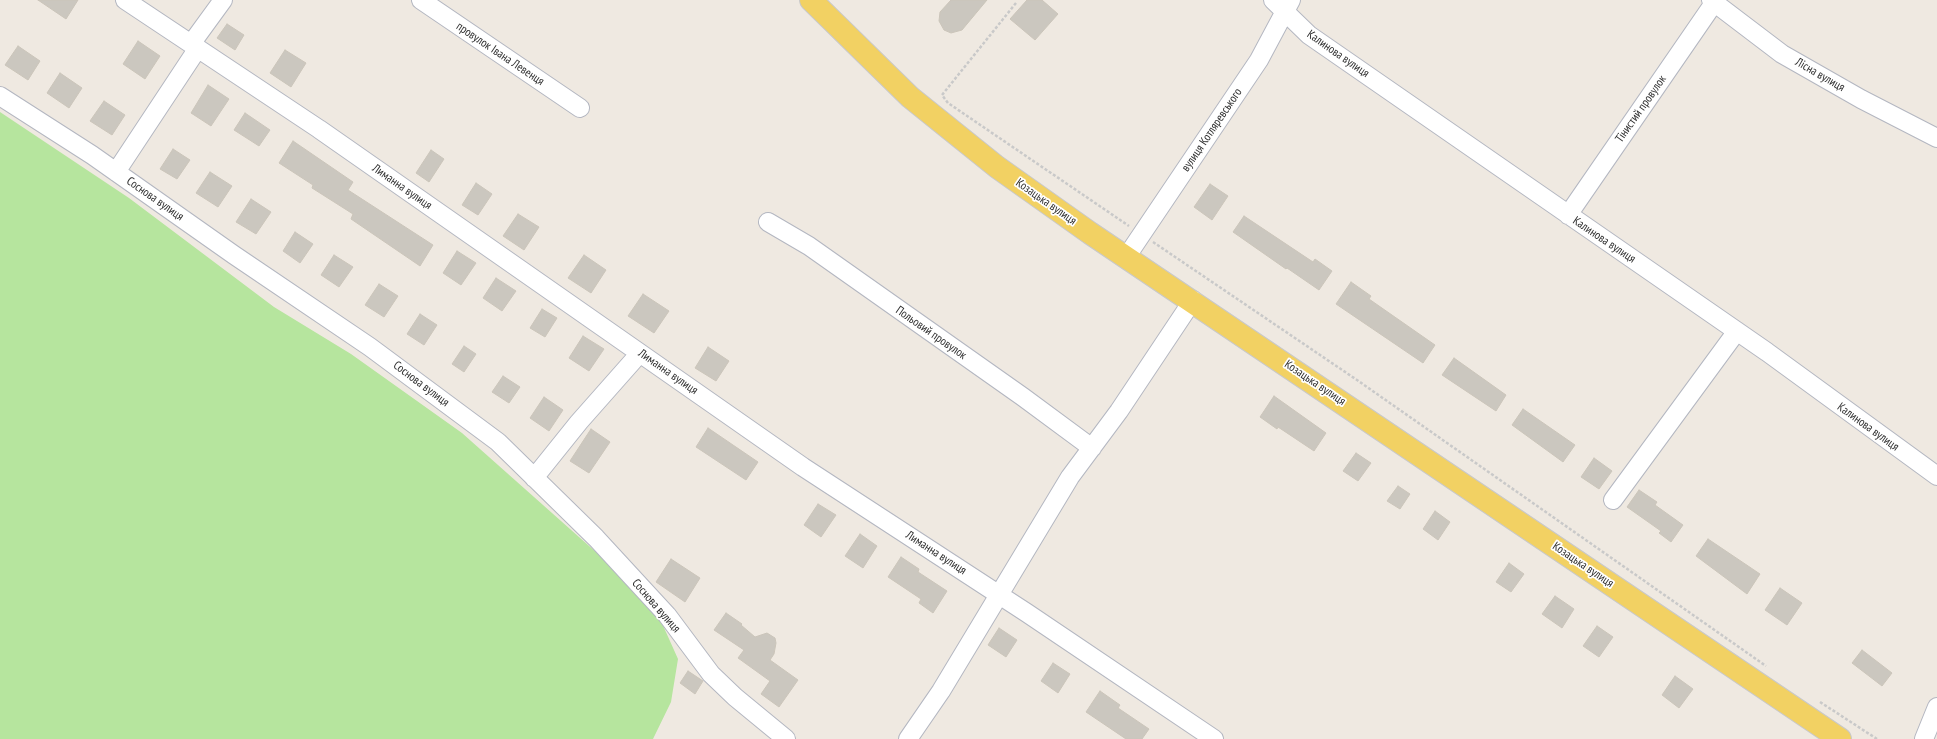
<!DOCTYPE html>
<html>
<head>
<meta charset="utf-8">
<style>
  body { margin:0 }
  canvas { display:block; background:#efe9e1 }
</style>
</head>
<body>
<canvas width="1937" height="739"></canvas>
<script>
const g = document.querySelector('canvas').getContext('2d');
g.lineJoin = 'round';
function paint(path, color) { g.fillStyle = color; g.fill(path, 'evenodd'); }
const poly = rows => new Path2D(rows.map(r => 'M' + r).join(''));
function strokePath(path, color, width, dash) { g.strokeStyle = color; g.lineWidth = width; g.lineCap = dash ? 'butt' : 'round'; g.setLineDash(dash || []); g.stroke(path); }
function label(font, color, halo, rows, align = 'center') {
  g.font = font + ' "PT Sans Narrow",sans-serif'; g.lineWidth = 3.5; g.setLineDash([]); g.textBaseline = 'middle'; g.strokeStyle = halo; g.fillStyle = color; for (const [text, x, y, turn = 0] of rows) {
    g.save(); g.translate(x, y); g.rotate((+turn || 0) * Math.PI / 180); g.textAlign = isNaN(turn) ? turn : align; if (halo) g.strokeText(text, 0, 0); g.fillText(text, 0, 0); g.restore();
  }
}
const green = poly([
  [0,112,129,198,274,307,351,354,462,433,633,585,661,621,678,659,671,702,653,739,0,739]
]);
const building = poly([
  [38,0,78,0,66,19,38,0],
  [951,0,987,0,962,30,951,33,944,30,939,21,940,12,951,0],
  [1027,0,1042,0,1058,14,1035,40,1010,19,1027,0],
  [227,24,244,35,235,50,217,38,227,24],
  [138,41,160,56,145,79,123,64,138,41],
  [18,46,40,61,28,80,5,65,18,46],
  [285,50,306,63,291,87,270,73,285,50],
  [60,73,82,88,69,108,47,93,60,73],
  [208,85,229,99,211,126,191,113,208,85],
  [104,101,125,115,112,135,90,121,104,101],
  [245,113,270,130,259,146,234,130,245,113],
  [293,141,353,182,348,190,433,245,420,266,351,219,353,214,312,188,313,185,279,163,293,141],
  [173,149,190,160,177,179,160,169,173,149],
  [431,150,444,159,429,182,416,173,431,150],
  [210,172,232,186,218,207,196,193,210,172],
  [476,183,492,194,478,215,462,205,476,183],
  [1210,184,1228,196,1212,220,1194,207,1210,184],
  [251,199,271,212,256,234,236,222,251,199],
  [518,214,539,227,524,250,503,236,518,214],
  [1244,216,1313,262,1315,259,1332,271,1319,290,1287,268,1286,269,1233,232,1244,216],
  [295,232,313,244,300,263,283,251,295,232],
  [457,251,476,263,461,285,443,273,457,251],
  [334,255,353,267,339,287,321,275,334,255],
  [584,255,606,270,591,293,568,278,584,255],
  [496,278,516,291,502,311,483,298,496,278],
  [1351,282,1371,296,1369,299,1435,345,1423,363,1336,304,1351,282],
  [379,284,398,296,384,317,365,305,379,284],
  [643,294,669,311,654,333,628,316,643,294],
  [542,309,557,318,545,337,530,328,542,309],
  [420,314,437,325,424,345,407,334,420,314],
  [583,336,604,349,589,371,569,358,583,336],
  [464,346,476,354,464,372,452,364,464,346],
  [708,347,729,361,716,381,695,368,708,347],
  [1454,358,1506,395,1496,411,1442,375,1454,358],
  [503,376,520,387,509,403,492,392,503,376],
  [1274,396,1326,433,1314,451,1278,427,1277,429,1260,417,1274,396],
  [544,397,563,410,549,431,530,418,544,397],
  [1523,409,1575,445,1563,462,1512,425,1523,409],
  [708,428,758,462,746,480,696,447,708,428],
  [591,429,610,442,589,473,570,461,591,429],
  [1356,453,1371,463,1358,481,1343,471,1356,453],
  [1594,458,1612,471,1599,489,1581,477,1594,458],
  [1398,486,1410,494,1400,509,1387,501,1398,486],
  [1639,490,1657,502,1655,505,1683,525,1671,542,1659,533,1661,531,1627,507,1639,490],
  [818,504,836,515,821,537,804,525,818,504],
  [1435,511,1450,522,1438,540,1423,529,1435,511],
  [860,534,877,546,863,568,845,556,860,534],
  [1708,539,1760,574,1747,594,1696,556,1708,539],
  [901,557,919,569,918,572,947,591,933,613,919,603,921,599,888,577,901,557],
  [671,559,700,578,685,602,656,582,671,559],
  [1509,563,1524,574,1511,592,1496,582,1509,563],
  [1780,588,1802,603,1787,625,1765,610,1780,588],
  [1555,596,1574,609,1562,628,1542,614,1555,596],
  [726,613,742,624,741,625,755,637,767,633,775,638,776,643,774,654,770,660,798,680,779,707,761,694,770,681,738,658,744,650,714,630,726,613],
  [1597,626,1613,637,1599,657,1583,646,1597,626],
  [999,628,1017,640,1006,657,988,645,999,628],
  [1862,650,1892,673,1882,686,1852,663,1862,650],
  [1053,663,1070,674,1058,693,1041,681,1053,663],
  [688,671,703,681,695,694,680,683,688,671],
  [1675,676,1693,689,1679,708,1662,695,1675,676],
  [1100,691,1120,705,1118,708,1149,729,1142,739,1126,739,1086,712,1100,691]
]);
const path = poly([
  [1016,3,942,95,948,103,1129,226],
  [1153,242,1357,380,1766,666],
  [1820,702,1877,739]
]);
const minor = poly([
  [125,0,319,129,803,467,1027,613,1214,739],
  [421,0,580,108],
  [1273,0,1309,35,1767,352,1937,476],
  [1711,0,1782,54,1861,99,1937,138],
  [191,44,223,0],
  [0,96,92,155,234,255,370,347,498,442,596,538,667,615,711,674,735,697,786,739],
  [116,172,198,48],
  [1568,215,1714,3],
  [768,222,809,246,1023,397,1092,448],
  [1127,256,1259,60,1291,0],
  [534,478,579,422,640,353],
  [1613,500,1737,331],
  [908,739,941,691,1070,477,1119,411,1193,300],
  [1924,739,1937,707]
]);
const major = poly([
  [811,0,910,97,997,167,1090,233,1840,739]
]);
const streetNames = [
  ["провулок Івана Левенця",500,54,34],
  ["Калинова вулиця",1338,54,35],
  ["Лісна вулиця",1820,75,30],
  ["Тінистий провулок",1641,109,-55],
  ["вулиця Котляревського",1212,130,-56],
  ["Лиманна вулиця",402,187,35],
  ["Соснова вулиця",155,199,35],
  ["Козацька вулиця",1046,202,35],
  ["Калинова вулиця",1604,240,34],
  ["Польовий провулок",931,333,35],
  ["Лиманна вулиця",668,372,35],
  ["Козацька вулиця",1315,383,34],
  ["Соснова вулиця",421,384,37],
  ["Калинова вулиця",1868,427,36],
  ["Лиманна вулиця",936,553,33],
  ["Козацька вулиця",1583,565,34],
  ["Соснова вулиця",656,606,49]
];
paint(green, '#b6e59e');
paint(building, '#cbc7bf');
strokePath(building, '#cbc5ba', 1);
strokePath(minor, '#b4b7c1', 20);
strokePath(major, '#c9c9c9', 24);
strokePath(path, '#c9c9c9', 2.5, [3, 2]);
strokePath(minor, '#fff', 18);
strokePath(major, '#f2d163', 22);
label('12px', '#2e2e2e', '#fff', streetNames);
</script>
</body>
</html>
